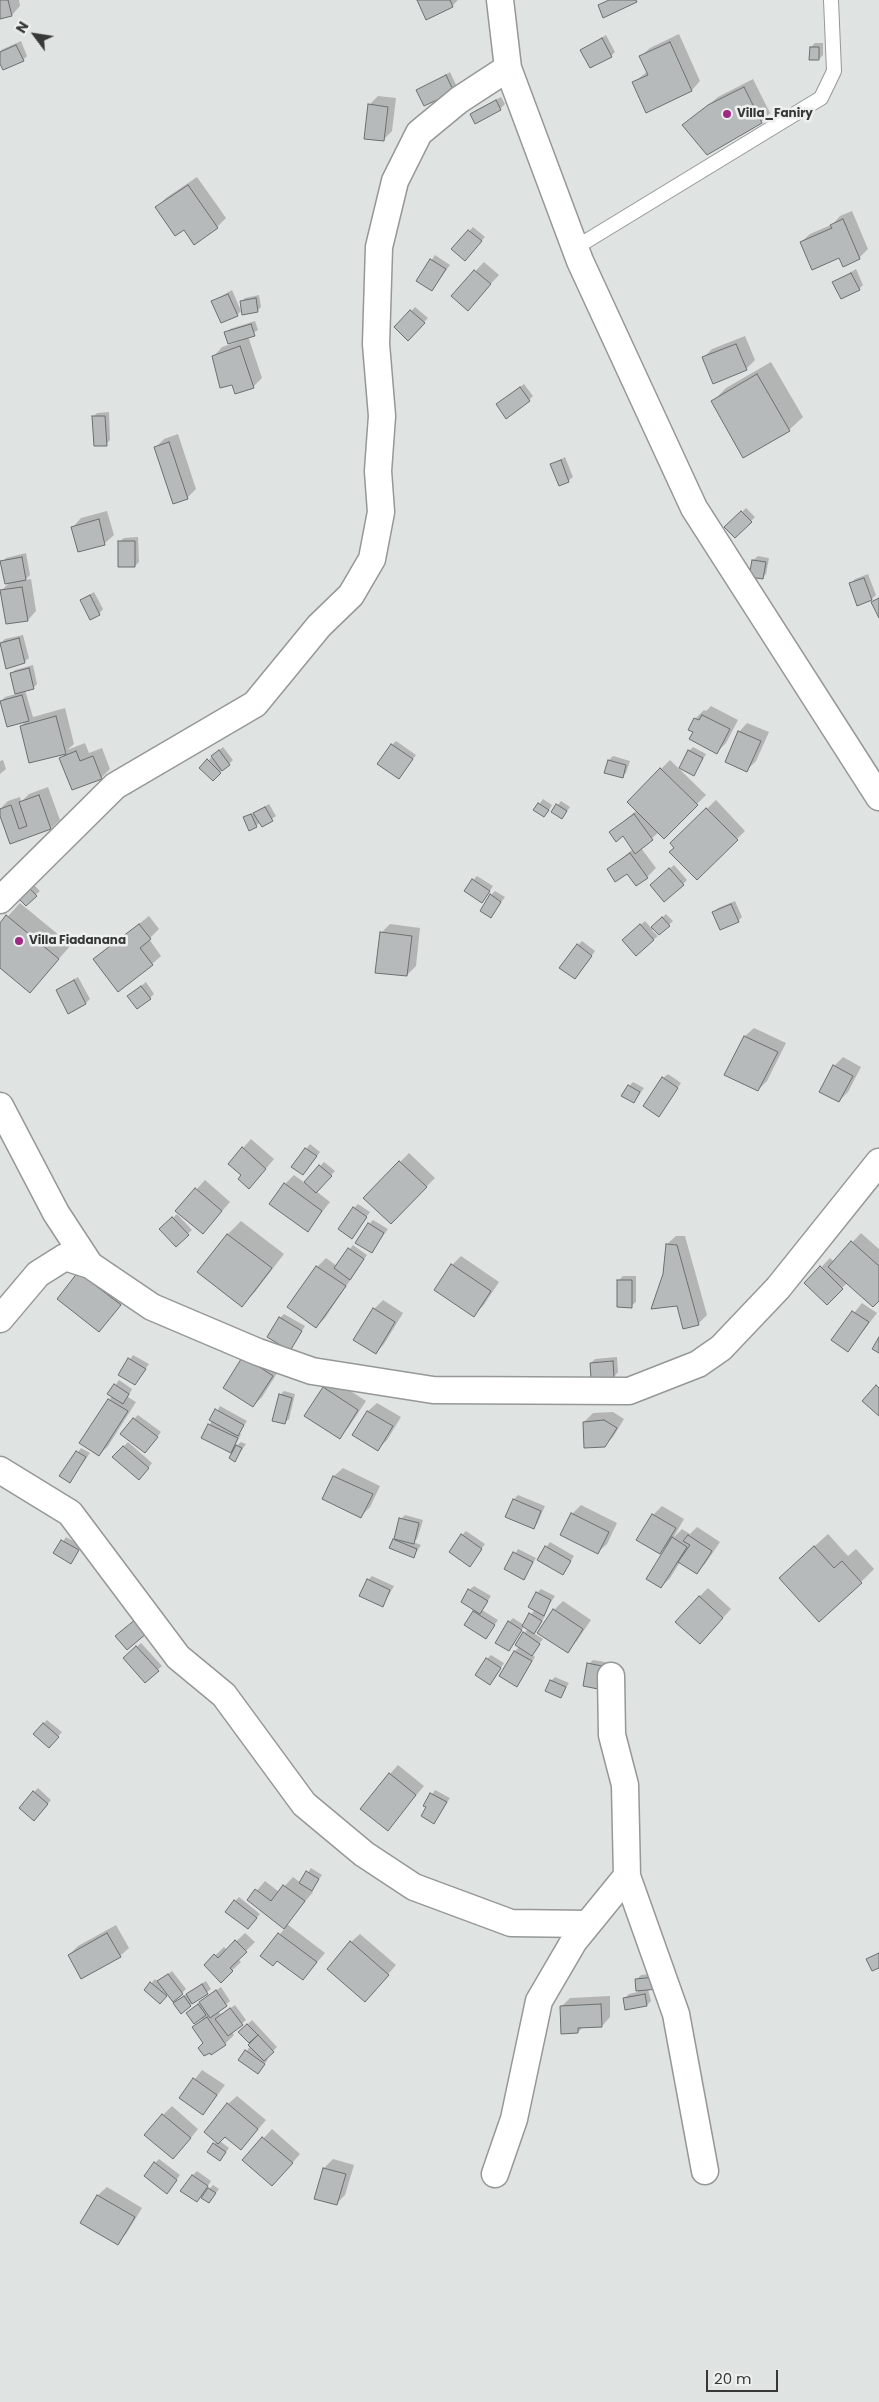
<!DOCTYPE html>
<html>
<head>
<meta charset="utf-8">
<style>
  body { margin:0 }
  #map { position:relative; width:879px; height:2402px; overflow:hidden; background:#dfe3e1; font-family:Poppins,sans-serif }
  canvas { display:block }
  .north { position:absolute; left:10px; top:10px; width:50px; height:50px; -webkit-text-stroke:4px #edf0ef; paint-order:stroke; rotate:301deg; font-size:14px; font-weight:700; line-height:20px; text-align:center; color:#363837 }
  .north::after { content:''; display:block; margin:auto; width:18px; height:22px; background:#363837; clip-path:polygon(50% 0,100% 100%,50% 72%,0 100%) }
  .scale { position:absolute; left:706px; top:2370px; width:72px; height:22px; box-sizing:border-box; border:2px solid #363837; border-top:0; padding-left:6px; font-size:15px; line-height:18px; white-space:nowrap; color:#363837; -webkit-text-stroke:4px #edf0ef; paint-order:stroke }
</style>
</head>
<body>
<div id="map">
<canvas width="879" height="2402"></canvas>
<div class="north">N</div>
<div class="scale">20 m</div>
</div>
<script>
const g = document.querySelector('canvas').getContext('2d');
g.lineJoin = 'round';
function paint(path, color) { g.fillStyle = color; g.fill(path, 'evenodd'); }
const poly = rows => new Path2D(rows.map(r => 'M' + r).join(''));
function strokePath(path, color, width, dash) { g.strokeStyle = color; g.lineWidth = width; g.lineCap = dash ? 'butt' : 'round'; g.setLineDash(dash || []); g.stroke(path); }
function label(font, color, halo, rows, align = 'center') {
  g.font = font + ' Poppins,sans-serif'; g.lineWidth = 5; g.setLineDash([]); g.textBaseline = 'middle'; g.strokeStyle = halo; g.fillStyle = color; for (const [text, x, y, turn = 0] of rows) {
    g.save(); g.translate(x, y); g.rotate((+turn || 0) * Math.PI / 180); g.textAlign = isNaN(turn) ? turn : align; if (halo) g.strokeText(text, 0, 0); g.fillText(text, 0, 0); g.restore();
  }
}
const shadow = poly([
  [0,0,19,0,20,6,12,15,0,17],
  [418,0,458,0,452,6],
  [679,34,700,81,692,90,646,111,633,83,648,71,641,56,650,48],
  [606,35,615,52,611,56,582,50],
  [21,41,27,56,23,60,0,61,1,50],
  [815,43,823,43,823,55,819,59,811,47],
  [450,72,457,87,453,91,418,91],
  [753,79,770,113,761,122,684,125,718,97],
  [378,96,396,98,392,131,383,140,369,105],
  [501,97,505,104,500,109,475,122,472,114,476,110],
  [197,177,226,218,217,227,184,228,157,207,166,198],
  [852,211,868,249,859,258,839,257,801,242,810,234,833,224,840,216],
  [473,227,485,237,468,255,453,249],
  [435,255,450,265,432,290,418,280],
  [484,262,499,275,476,300,452,296],
  [856,269,863,285,859,289,834,283],
  [232,290,241,311,237,315,213,301],
  [259,295,261,307,257,311,241,302,245,298],
  [415,307,428,318,408,339,396,327],
  [255,321,258,330,248,336,262,378,253,387,233,383,214,356,222,347,243,340,243,338,226,333,230,329],
  [745,336,755,360,746,369,703,358,712,349],
  [771,362,803,417,789,430,713,401,726,388],
  [524,384,533,396,529,400,502,400],
  [109,412,110,440,106,444,93,417,97,413],
  [178,434,196,489,188,497,174,502,156,447,164,439],
  [565,457,573,477,568,481,552,464],
  [746,508,755,517,735,537,726,528],
  [107,511,114,535,105,543,78,550,73,527,81,518],
  [138,537,139,562,135,566,119,542,124,538],
  [26,553,30,575,25,580,31,579,36,611,28,620,1,591,10,582,2,562,6,558],
  [758,556,769,558,766,574,762,578,753,560],
  [868,574,876,595,872,599,851,583,855,579],
  [94,592,103,609,99,614,81,600],
  [23,635,29,658,24,662,1,643,5,639],
  [33,665,37,684,33,688,25,690,33,717,65,708,74,744,67,750,85,743,89,753,102,748,110,769,101,778,61,758,67,752,30,761,21,726,27,720,1,701,5,697,16,694,11,674,15,670],
  [711,706,738,720,726,743,717,752,694,732,695,719,704,710,706,711],
  [747,723,769,732,756,761,747,770,739,732],
  [396,741,416,755,399,778,392,745],
  [223,747,233,760,213,779,200,768],
  [693,747,706,754,694,774,689,751],
  [613,756,630,761,626,773,622,777,609,760],
  [3,760,6,769,0,774,0,761],
  [670,760,706,795,664,837,659,832,641,848,656,868,647,877,608,870,633,849,623,835,611,832,637,810,628,802],
  [48,787,60,820,51,828,11,843,0,809,8,801,20,797,21,802,29,794],
  [543,799,552,805,548,812,535,810],
  [716,800,745,831,697,878,671,843],
  [561,801,570,807,562,818,553,811],
  [269,804,276,816,262,826,260,822,256,826,244,818],
  [674,865,687,880,683,884,656,881],
  [477,876,493,886,486,897,473,880],
  [34,885,40,891,26,904,20,898],
  [495,891,505,897,491,916,491,895],
  [735,901,742,917,738,921,714,912,718,908],
  [20,903,71,945,30,992,0,967,0,925],
  [666,914,673,921,659,934,654,928,652,930,658,936,653,940,628,936,645,921,651,928],
  [149,916,159,929,149,939,161,956,152,964,95,959],
  [390,924,420,928,416,966,407,975,381,933],
  [582,941,595,951,579,974,578,945],
  [78,977,90,999,86,1003,57,990],
  [146,982,154,994,150,998,129,996],
  [754,1028,786,1043,767,1081,758,1090,745,1036],
  [843,1057,861,1067,848,1092,839,1101,834,1066],
  [668,1074,681,1083,662,1111,663,1078],
  [633,1082,644,1088,634,1102,629,1086],
  [251,1139,274,1159,258,1178,243,1175,243,1148],
  [310,1144,320,1152,307,1170,293,1166],
  [409,1153,435,1178,391,1222,365,1198],
  [324,1162,335,1171,316,1191,330,1202,308,1230,285,1184,294,1175,305,1183],
  [205,1180,230,1202,203,1233,177,1211],
  [358,1204,370,1212,352,1237,354,1208],
  [177,1214,192,1230,176,1245,161,1229],
  [373,1220,388,1229,371,1252,369,1224],
  [241,1221,284,1254,255,1292,242,1305,199,1272,228,1234],
  [861,1233,879,1249,879,1300,847,1283,827,1303,806,1283,830,1258,834,1262],
  [676,1236,685,1236,707,1315,698,1324,678,1305,664,1274,667,1244],
  [353,1245,367,1255,325,1318,316,1327,317,1267,326,1258,337,1266],
  [461,1256,499,1282,483,1306,474,1315,452,1265],
  [79,1272,129,1296,99,1330],
  [623,1276,636,1276,636,1302,631,1306,618,1281],
  [383,1300,403,1313,384,1344,376,1353,374,1309],
  [862,1303,877,1313,848,1351,833,1340],
  [284,1314,305,1326,290,1350,280,1318],
  [133,1355,149,1364,135,1384,120,1374],
  [244,1357,281,1367,262,1397,253,1406],
  [617,1357,618,1372,614,1377,591,1363,595,1359],
  [332,1379,366,1401,348,1428,339,1437,324,1388],
  [119,1380,132,1389,128,1397,136,1402,108,1446,99,1455,81,1443,112,1396,109,1394],
  [284,1391,295,1394,289,1419,284,1423,280,1395],
  [377,1403,401,1417,387,1440,378,1449,354,1435,368,1411],
  [220,1406,247,1421,239,1433,241,1434,234,1448,241,1442,246,1444,235,1460,233,1452,203,1437],
  [613,1412,624,1419,613,1437,604,1446,584,1422,593,1413],
  [138,1415,161,1432,149,1448,134,1419],
  [128,1442,152,1463,143,1475,114,1457],
  [81,1448,90,1453,70,1481,61,1476],
  [343,1468,380,1486,370,1507,361,1516,324,1498,334,1476],
  [518,1495,545,1506,537,1524,533,1528,507,1516,514,1499],
  [581,1505,617,1523,607,1544,598,1552,572,1514],
  [662,1506,684,1519,673,1538,682,1529,690,1534,697,1527,720,1542,705,1564,696,1573,680,1562,670,1578,661,1587,668,1545,660,1552,653,1515],
  [405,1515,423,1520,417,1539,413,1542,421,1545,413,1557,394,1540,401,1519],
  [466,1531,485,1544,470,1565,462,1535],
  [828,1534,848,1556,856,1549,874,1569,861,1582,794,1565],
  [66,1537,82,1546,71,1562,55,1553],
  [550,1542,574,1556,563,1573,538,1559],
  [518,1549,536,1558,524,1578,506,1568],
  [372,1576,394,1586,383,1605,368,1580],
  [474,1586,491,1596,482,1610,498,1620,486,1637,474,1612,476,1610,469,1590],
  [708,1588,731,1609,709,1633,699,1597],
  [541,1589,555,1596,542,1615,545,1616,539,1627,535,1631,529,1630,543,1639,531,1654,535,1657,517,1686,515,1651,520,1646,524,1633,529,1628,524,1626,513,1645,509,1622,513,1618,524,1625,535,1609,537,1593],
  [563,1601,591,1620,576,1642,567,1651,539,1632,554,1610],
  [141,1643,162,1666,145,1681,125,1658],
  [491,1655,504,1663,494,1679,487,1659],
  [593,1660,611,1663,606,1685,589,1664],
  [555,1677,569,1683,561,1696,551,1681],
  [47,1720,62,1732,53,1742,43,1724],
  [398,1765,424,1786,387,1830,390,1774],
  [38,1788,51,1800,38,1815,34,1792],
  [435,1790,450,1798,434,1822,425,1805],
  [311,1868,322,1875,311,1890,313,1892,287,1924,325,1953,303,1979,278,1960,262,1956,285,1928,249,1900,265,1881,279,1892,293,1877,301,1883],
  [239,1897,260,1914,252,1924,235,1901],
  [116,1925,129,1948,120,1956,69,1955,78,1946],
  [245,1933,255,1942,238,1959,241,1962,221,1981,205,1965,224,1947,227,1950],
  [360,1934,396,1965,374,1991,351,1942],
  [172,1971,186,1989,182,1993,168,1994,160,2002,145,1990,155,1979,159,1982],
  [661,1973,648,1989,651,2001,647,2005,625,1998,629,1994,638,1992,637,1979,641,1975],
  [206,1981,211,1989,181,2012,179,1999],
  [221,1987,230,2001,218,2011,221,2015,235,2005,246,2020,232,2032,234,2035,225,2044,212,2053,194,2027,202,2019,191,2009],
  [610,1996,610,2017,602,2026,583,2027,578,2032,561,2007,570,1998],
  [252,2020,277,2047,266,2058,268,2059,262,2068,240,2060,251,2045,240,2032],
  [202,2070,225,2085,203,2114,180,2098],
  [237,2096,266,2120,249,2140,225,2136,220,2141,229,2148,220,2160,214,2144,217,2141,228,2104],
  [172,2106,198,2129,182,2149,163,2115],
  [272,2129,300,2154,281,2176,244,2160],
  [159,2159,180,2175,171,2188,155,2163],
  [333,2159,354,2165,345,2195,336,2204,316,2198,324,2168],
  [197,2171,211,2181,201,2197,193,2175],
  [213,2185,219,2189,209,2202,209,2189],
  [107,2187,142,2208,126,2234,117,2243,82,2222,98,2195]
]);
const building = poly([
  [0,0,8,0,12,16,0,19,0,0],
  [417,0,450,0,453,7,426,20,417,0],
  [609,0,636,0,637,2,603,18,598,5,609,0],
  [602,38,612,57,590,68,580,50,602,38],
  [670,42,692,91,646,113,632,82,648,75,639,56,670,42],
  [16,45,24,61,3,70,0,64,0,52,16,45],
  [810,47,819,47,819,60,809,60,810,47],
  [446,75,454,92,424,106,416,90,446,75],
  [744,87,762,123,707,155,682,125,708,105,744,87],
  [496,100,501,110,475,124,470,114,496,100],
  [368,104,388,107,384,141,364,139,368,104],
  [188,185,218,228,194,245,184,230,175,236,155,207,188,185],
  [843,219,860,259,843,267,839,258,812,270,800,242,832,228,830,225,843,219],
  [468,230,482,241,465,261,451,249,468,230],
  [430,259,446,269,432,291,416,281,430,259],
  [474,270,491,284,468,311,451,296,474,270],
  [851,273,860,290,841,299,832,282,851,273],
  [228,294,238,316,221,323,211,301,228,294],
  [256,298,258,312,242,315,240,301,256,298],
  [410,310,425,323,408,341,394,327,410,310],
  [251,324,255,336,228,344,224,332,251,324],
  [736,344,747,370,713,384,702,357,736,344],
  [240,346,254,388,235,394,232,385,220,388,212,356,240,346],
  [757,374,790,431,743,458,711,401,757,374],
  [520,387,530,401,506,419,496,404,520,387],
  [92,416,105,416,107,446,94,446,92,416],
  [169,442,188,499,173,504,154,447,169,442],
  [561,460,569,482,559,486,550,464,561,460],
  [741,511,752,522,735,538,724,527,741,511],
  [99,519,105,545,78,552,71,527,99,519],
  [118,541,135,541,135,567,118,567,118,541],
  [22,557,26,580,5,584,0,561,22,557],
  [752,560,766,562,763,579,749,577,752,560],
  [864,578,872,600,857,606,849,583,864,578],
  [22,587,28,621,6,624,0,590,22,587],
  [90,595,100,615,90,620,80,600,90,595],
  [879,598,879,618,871,602,879,598],
  [19,638,25,663,6,669,0,643,19,638],
  [29,668,34,689,15,694,10,673,29,668],
  [22,695,29,721,7,727,0,701,22,695],
  [702,715,730,729,717,754,689,739,693,732,688,730,694,718,699,720,702,715],
  [56,716,66,754,29,763,20,726,56,716],
  [738,731,761,741,747,772,725,762,738,731],
  [391,744,413,759,399,779,377,764,391,744],
  [219,750,230,765,222,771,211,756,219,750],
  [688,750,703,758,694,776,679,768,688,750],
  [76,751,80,761,93,756,102,779,72,790,59,758,76,751],
  [207,759,221,773,213,781,199,768,207,759],
  [608,760,626,765,623,778,604,773,608,760],
  [660,768,698,805,664,839,627,802,660,768],
  [39,795,51,829,10,844,0,816,0,809,11,805,19,829,27,826,19,802,39,795],
  [538,803,549,810,544,817,533,810,538,803],
  [556,804,567,811,562,819,551,812,556,804],
  [265,807,273,821,262,827,253,813,265,807],
  [706,808,738,840,697,880,669,852,674,848,670,843,706,808],
  [251,814,257,827,249,831,243,817,251,814],
  [634,814,653,840,635,854,623,836,616,842,609,832,634,814],
  [630,853,648,878,636,886,627,874,615,882,607,869,630,853],
  [669,868,684,885,664,902,650,885,669,868],
  [472,879,490,891,482,903,464,891,472,879],
  [29,888,37,896,26,906,18,898,29,888],
  [490,894,501,902,491,918,480,911,490,894],
  [731,904,739,922,720,930,712,912,731,904],
  [6,915,59,959,30,993,0,968,0,923,6,915],
  [662,917,670,926,659,935,651,927,662,917],
  [139,924,151,939,140,948,153,965,118,992,93,959,139,924],
  [640,924,654,940,636,956,622,940,640,924],
  [380,932,412,936,407,976,375,973,380,932],
  [577,944,592,956,575,979,559,968,577,944],
  [74,980,86,1004,68,1014,56,990,74,980],
  [141,986,151,999,137,1009,127,996,141,986],
  [744,1036,778,1052,758,1091,724,1075,744,1036],
  [833,1065,853,1076,839,1102,819,1092,833,1065],
  [662,1077,678,1088,659,1117,643,1106,662,1077],
  [628,1085,640,1092,634,1103,621,1096,628,1085],
  [242,1147,266,1169,249,1189,238,1179,241,1175,228,1164,242,1147],
  [305,1148,317,1156,303,1175,291,1167,305,1148],
  [399,1161,427,1187,391,1224,363,1198,399,1161],
  [319,1165,332,1176,316,1193,304,1182,319,1165],
  [284,1183,322,1211,308,1232,269,1204,284,1183],
  [195,1188,222,1211,203,1234,175,1211,195,1188],
  [353,1207,367,1217,352,1239,338,1229,353,1207],
  [172,1217,189,1235,176,1247,159,1229,172,1217],
  [368,1223,384,1233,372,1253,355,1243,368,1223],
  [227,1234,272,1268,242,1307,197,1272,227,1234],
  [851,1241,879,1266,879,1301,873,1307,828,1267,851,1241],
  [666,1244,677,1245,699,1325,683,1329,677,1306,651,1309,663,1274,666,1244],
  [348,1248,364,1259,350,1280,334,1268,348,1248],
  [451,1264,491,1291,474,1317,434,1290,451,1264],
  [316,1266,346,1286,316,1328,287,1307,316,1266],
  [820,1266,843,1289,827,1305,804,1283,820,1266],
  [78,1272,121,1305,99,1332,57,1299,78,1272],
  [617,1280,632,1280,632,1308,617,1307,617,1280],
  [373,1308,395,1322,376,1354,353,1340,373,1308],
  [852,1311,869,1322,848,1352,831,1340,852,1311],
  [279,1317,302,1331,290,1351,267,1337,279,1317],
  [879,1337,879,1353,872,1349,879,1337],
  [243,1356,273,1376,253,1407,223,1388,243,1356],
  [128,1358,146,1369,135,1385,118,1375,128,1358],
  [613,1361,614,1378,591,1379,590,1363,613,1361],
  [114,1384,129,1394,123,1404,107,1394,114,1384],
  [876,1385,879,1388,879,1416,862,1401,876,1385],
  [323,1387,358,1410,340,1439,304,1416,323,1387],
  [279,1394,292,1398,285,1424,272,1421,279,1394],
  [108,1399,128,1411,99,1456,79,1443,108,1399],
  [215,1409,244,1425,238,1436,209,1420,215,1409],
  [367,1411,393,1426,378,1451,352,1435,367,1411],
  [133,1418,158,1437,145,1453,120,1434,133,1418],
  [604,1420,617,1428,605,1447,584,1448,583,1422,604,1420],
  [208,1424,238,1438,231,1453,201,1438,208,1424],
  [236,1445,242,1448,235,1462,229,1458,236,1445],
  [123,1446,149,1468,139,1480,112,1457,123,1446],
  [76,1451,86,1457,70,1483,59,1476,76,1451],
  [333,1476,373,1494,361,1518,322,1499,333,1476],
  [513,1499,541,1511,534,1529,505,1517,513,1499],
  [571,1513,609,1532,598,1554,560,1535,571,1513],
  [652,1514,676,1528,660,1554,636,1540,652,1514],
  [399,1518,419,1523,414,1544,394,1539,399,1518],
  [461,1534,482,1549,470,1567,449,1552,461,1534],
  [688,1535,712,1551,697,1574,678,1562,690,1545,683,1541,688,1535],
  [672,1537,687,1547,661,1588,646,1579,672,1537],
  [393,1539,417,1549,414,1558,389,1548,393,1539],
  [61,1540,79,1550,71,1564,53,1553,61,1540],
  [545,1546,571,1561,563,1575,537,1560,545,1546],
  [814,1546,834,1568,842,1561,862,1583,819,1622,779,1578,814,1546],
  [513,1552,533,1562,524,1580,504,1569,513,1552],
  [367,1579,390,1590,383,1607,359,1596,367,1579],
  [468,1589,488,1601,480,1614,461,1602,468,1589],
  [536,1592,551,1600,544,1616,528,1607,536,1592],
  [699,1596,723,1618,700,1644,675,1622,699,1596],
  [553,1609,583,1629,568,1653,537,1633,553,1609],
  [473,1611,495,1625,486,1639,464,1625,473,1611],
  [529,1613,542,1621,534,1634,522,1626,529,1613],
  [136,1619,147,1633,127,1650,115,1636,136,1619],
  [508,1621,522,1630,509,1651,495,1643,508,1621],
  [523,1632,540,1644,532,1656,515,1645,523,1632],
  [136,1646,159,1671,145,1683,123,1658,136,1646],
  [514,1651,532,1661,517,1687,499,1676,514,1651],
  [486,1658,501,1668,490,1685,475,1675,486,1658],
  [587,1663,607,1667,603,1690,583,1686,587,1663],
  [550,1680,566,1687,561,1698,545,1691,550,1680],
  [43,1723,59,1737,49,1748,33,1734,43,1723],
  [389,1773,416,1795,388,1831,360,1809,389,1773],
  [33,1791,48,1804,34,1821,19,1808,33,1791],
  [430,1793,447,1802,434,1824,421,1816,426,1807,423,1806,430,1793],
  [306,1871,319,1879,312,1891,299,1883,306,1871],
  [283,1885,305,1901,284,1929,247,1900,255,1889,271,1901,283,1885],
  [234,1900,257,1918,248,1929,225,1912,234,1900],
  [107,1933,121,1957,81,1979,68,1955,107,1933],
  [278,1933,317,1962,303,1980,277,1961,273,1966,260,1956,278,1933],
  [235,1940,247,1952,230,1968,233,1971,221,1983,204,1965,214,1954,218,1958,235,1940],
  [350,1941,389,1975,365,2002,327,1969,350,1941],
  [879,1953,879,1968,872,1971,866,1959,879,1953],
  [168,1974,183,1994,173,2002,157,1981,168,1974],
  [657,1977,658,1989,636,1991,635,1979,657,1977],
  [150,1982,167,1996,160,2004,144,1990,150,1982],
  [202,1984,208,1994,192,2004,186,1994,202,1984],
  [216,1990,227,2006,210,2018,199,2002,216,1990],
  [645,1994,647,2006,625,2010,623,1998,645,1994],
  [184,1996,191,2006,181,2014,173,2003,184,1996],
  [198,2004,206,2015,194,2024,186,2013,198,2004],
  [601,2004,602,2027,578,2028,578,2033,561,2034,560,2006,601,2004],
  [230,2008,243,2025,228,2036,215,2019,230,2008],
  [207,2017,226,2045,211,2055,210,2053,204,2056,198,2048,203,2043,192,2027,207,2017],
  [247,2024,258,2035,249,2043,238,2032,247,2024],
  [258,2035,274,2052,264,2061,248,2045,258,2035],
  [245,2050,265,2064,258,2074,238,2060,245,2050],
  [193,2078,217,2095,203,2115,179,2098,193,2078],
  [227,2103,258,2129,241,2150,225,2137,218,2144,204,2132,227,2103],
  [162,2114,191,2138,173,2159,144,2135,162,2114],
  [262,2137,293,2163,272,2186,242,2160,262,2137],
  [213,2143,226,2152,220,2161,207,2152,213,2143],
  [154,2162,177,2180,167,2194,144,2176,154,2162],
  [323,2168,346,2174,337,2205,314,2199,323,2168],
  [192,2175,208,2186,197,2202,180,2191,192,2175],
  [208,2188,216,2193,209,2203,201,2198,208,2188],
  [97,2195,135,2217,118,2245,80,2223,97,2195]
]);
const lane = poly([
  [575,248,821,98,834,71,831,0]
]);
const street = poly([
  [500,0,508,68,580,261,694,508,879,797],
  [0,900,115,786,255,704,319,626,351,595,372,559,381,512,378,471,382,416,376,344,379,247,395,181,419,133,459,100,508,68],
  [0,1106,56,1213,90,1265,152,1307,258,1352,312,1371,433,1390,629,1391,698,1364,721,1348,778,1288,879,1162],
  [0,1319,38,1274,65,1257,90,1265],
  [0,1470,70,1513,178,1657,224,1695,304,1804,364,1854,414,1887,511,1923,588,1924],
  [611,1676,612,1735,625,1785,627,1876,676,2014,705,2171],
  [495,2174,514,2119,539,2001,574,1941,627,1876]
]);
const markers = [
  [727,114,5,"#9f2a84"],
  [19,941,5,"#9f2a84"]
];
const poiNames = [
  ["Villa_Faniry",737,114],
  ["Villa Fiadanana",29,941]
];
paint(shadow, '#0003');
paint(building, '#b6baba');
strokePath(building, '#6b6f6f', 1);
strokePath(lane, '#949896', 16);
strokePath(street, '#949896', 29);
strokePath(lane, '#fff', 14);
strokePath(street, '#fff', 26);
for (const [x, y, r, color] of markers) { const dot = new Path2D(); dot.arc(x, y, r, 0, 2 * Math.PI); g.fillStyle = color; g.fill(dot); strokePath(dot, '#edf0ef', 2); }
label('bold 12px', '#363837', '#edf0ef', poiNames, 'left');
</script>
</body>
</html>
